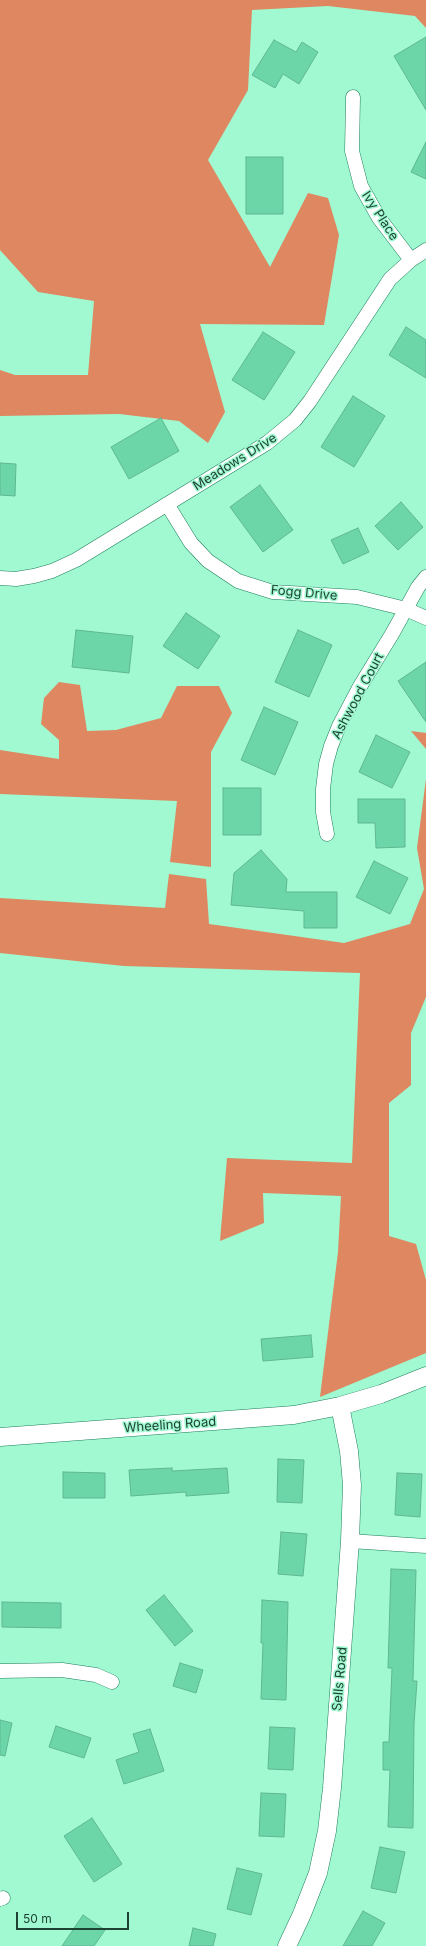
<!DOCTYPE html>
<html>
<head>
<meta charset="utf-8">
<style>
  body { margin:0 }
  #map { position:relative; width:426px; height:1946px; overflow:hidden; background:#a0f9d0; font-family:Inter,sans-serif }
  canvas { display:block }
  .scale { position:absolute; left:16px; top:1912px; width:113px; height:18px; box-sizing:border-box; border:2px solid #1e4333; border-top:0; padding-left:5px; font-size:12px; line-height:14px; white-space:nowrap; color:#1e4333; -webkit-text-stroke:3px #a0f9d0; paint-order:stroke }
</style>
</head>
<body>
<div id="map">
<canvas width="426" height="1946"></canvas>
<div class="scale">50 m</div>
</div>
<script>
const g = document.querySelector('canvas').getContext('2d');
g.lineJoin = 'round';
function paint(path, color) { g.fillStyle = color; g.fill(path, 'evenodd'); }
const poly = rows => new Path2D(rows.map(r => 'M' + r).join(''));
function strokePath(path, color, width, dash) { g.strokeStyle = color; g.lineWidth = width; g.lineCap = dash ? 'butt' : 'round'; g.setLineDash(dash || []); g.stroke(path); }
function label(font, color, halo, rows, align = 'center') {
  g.font = font + ' Inter,sans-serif'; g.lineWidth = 3; g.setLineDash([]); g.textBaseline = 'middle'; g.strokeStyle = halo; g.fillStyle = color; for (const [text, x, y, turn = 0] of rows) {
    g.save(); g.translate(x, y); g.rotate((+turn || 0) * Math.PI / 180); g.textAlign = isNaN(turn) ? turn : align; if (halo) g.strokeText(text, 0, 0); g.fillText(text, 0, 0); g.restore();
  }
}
const forest = poly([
  [0,0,426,0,426,28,415,16,328,6,252,10,248,90,208,160,270,267,308,193,328,198,339,235,324,325,200,324,225,412,208,443,179,421,119,414,0,416,0,370,15,375,88,375,94,301,38,292,0,250],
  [59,682,80,685,87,731,116,730,161,718,177,686,219,686,232,713,211,752,211,867,170,862,177,801,0,794,0,750,59,759,59,740,41,724,44,698],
  [411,731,426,733,426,749],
  [426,779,426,997,411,1033,411,1085,389,1103,389,1236,416,1244,426,1280,426,1353,320,1397,338,1252,341,1196,263,1193,264,1223,220,1241,227,1158,352,1163,360,973,124,966,0,953,0,898,165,908,169,874,206,879,209,924,344,943,410,924,424,889,417,848]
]);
const building = poly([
  [426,37,426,110,394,56,426,37],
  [274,40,296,52,302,42,318,52,299,84,283,74,275,88,252,75,274,40],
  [426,142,426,179,411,172,426,142],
  [246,157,283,157,283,214,246,214,246,157],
  [406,327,426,340,426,378,389,355,406,327],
  [263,332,295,352,264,400,232,380,263,332],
  [353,396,385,416,354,467,321,447,353,396],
  [161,418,179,451,129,479,111,447,161,418],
  [0,463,16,464,15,496,0,495,0,463],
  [260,485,293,530,263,552,230,507,260,485],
  [401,502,423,527,398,550,375,526,401,502],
  [358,528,369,552,343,564,331,540,358,528],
  [186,613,220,636,198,669,163,646,186,613],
  [76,630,133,636,129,673,72,667,76,630],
  [298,630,332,645,309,697,275,682,298,630],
  [426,662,426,722,398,681,426,662],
  [264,707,298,722,275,775,241,760,264,707],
  [376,735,410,752,392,788,359,772,376,735],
  [223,788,261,788,261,835,223,835,223,788],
  [358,799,405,799,405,847,376,848,375,823,358,823,358,799],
  [261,850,287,879,286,892,337,892,337,928,304,928,304,911,231,905,234,873,261,850],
  [374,861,408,878,390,914,356,897,374,861],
  [311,1335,313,1357,263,1361,261,1339,311,1335],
  [278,1459,304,1460,302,1503,277,1502,278,1459],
  [172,1468,172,1471,227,1468,229,1493,186,1496,186,1492,131,1496,129,1470,172,1468],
  [63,1472,105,1473,105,1498,63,1498,63,1472],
  [397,1473,422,1474,420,1517,395,1515,397,1473],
  [281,1532,307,1534,303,1576,278,1574,281,1532],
  [391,1569,416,1570,413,1681,417,1681,414,1724,413,1828,388,1827,390,1770,383,1770,383,1742,389,1742,392,1668,388,1668,391,1569],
  [164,1595,193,1631,175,1646,146,1610,164,1595],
  [262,1600,288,1602,286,1700,261,1699,263,1643,261,1643,262,1600],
  [2,1602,61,1603,61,1628,2,1627,2,1602],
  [180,1663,203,1670,196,1693,173,1686,180,1663],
  [0,1720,12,1723,5,1756,0,1755,0,1720],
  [56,1726,91,1738,84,1758,49,1747,56,1726],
  [270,1727,295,1728,293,1770,268,1769,270,1727],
  [150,1729,164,1771,124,1784,116,1760,139,1752,133,1734,150,1729],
  [261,1793,286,1794,284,1837,259,1836,261,1793],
  [92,1818,122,1864,94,1882,64,1836,92,1818],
  [380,1847,405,1852,396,1893,371,1888,380,1847],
  [237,1868,262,1874,251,1915,227,1909,237,1868],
  [363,1911,385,1923,372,1946,343,1946,363,1911],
  [83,1915,105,1930,94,1946,62,1946,83,1915],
  [193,1928,216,1934,213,1946,189,1946,193,1928]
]);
const minor = poly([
  [353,97,352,151,361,186,379,218,411,260],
  [167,504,191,543,208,561,238,581,273,592,357,597,406,609,426,618],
  [0,578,16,579,34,576,52,571,76,560,267,443,295,420,310,401,390,279,411,260,426,250],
  [327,834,323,812,323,789,326,764,331,746,339,726,359,688,392,634,418,587,426,577],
  [350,1541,426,1546],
  [0,1671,62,1670,96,1675,112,1682],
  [0,1899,3,1898]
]);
const tertiary = poly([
  [0,1437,294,1415,340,1406,381,1394,426,1376],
  [287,1946,302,1914,318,1873,327,1831,332,1788,350,1541,352,1485,349,1451,340,1406]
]);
const streetNames = [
  ["Ivy Place",380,216,57],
  ["Meadows Drive",235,462,-32],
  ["Fogg Drive",304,593,5],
  ["Ashwood Court",358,696,-62],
  ["Wheeling Road",170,1425,-4],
  ["Sells Road",340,1679,-85]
];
paint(forest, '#de8761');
paint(building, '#6cd6a9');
strokePath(building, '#5fb791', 1);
strokePath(minor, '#1e7e5b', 15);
strokePath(tertiary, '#1e7e5b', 19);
strokePath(minor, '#fff', 14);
strokePath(tertiary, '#fff', 18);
label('13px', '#1e4333', '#a0f9d0', streetNames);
</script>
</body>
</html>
